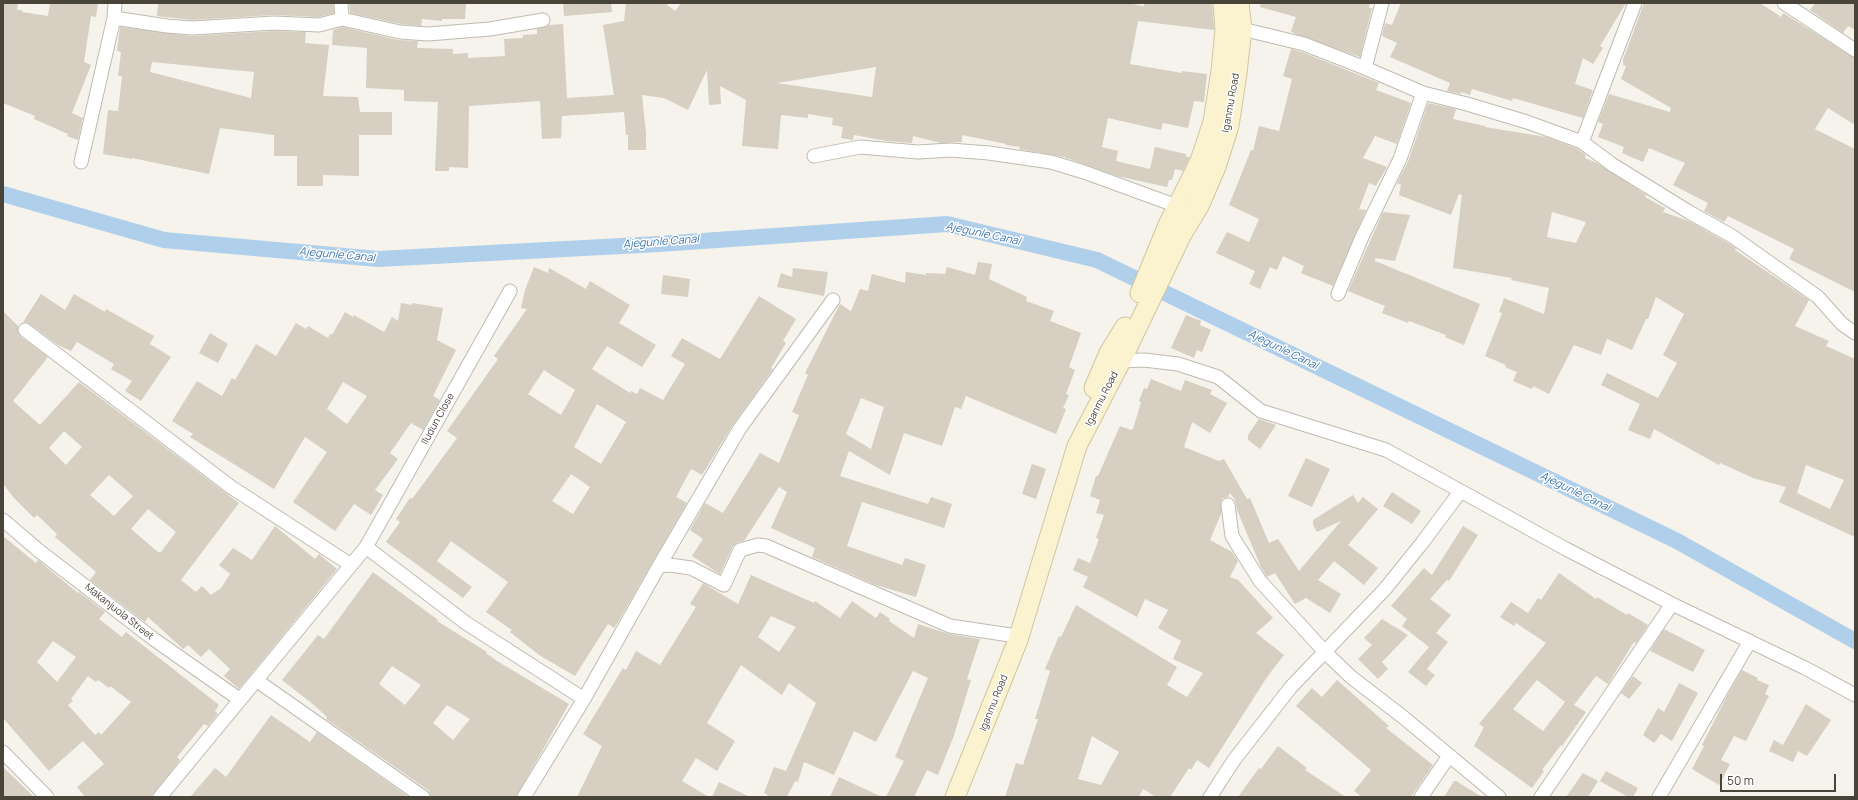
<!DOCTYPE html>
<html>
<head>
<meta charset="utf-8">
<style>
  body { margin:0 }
  #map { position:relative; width:1858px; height:800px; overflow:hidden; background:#f5f3ec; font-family:Manrope,sans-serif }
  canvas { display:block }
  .frame { position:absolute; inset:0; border:4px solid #49443a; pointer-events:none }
  .scale { position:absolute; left:1720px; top:774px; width:116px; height:18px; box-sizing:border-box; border:2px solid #49443a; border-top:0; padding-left:5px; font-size:12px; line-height:14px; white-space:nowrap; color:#49443a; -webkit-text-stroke:3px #fff; paint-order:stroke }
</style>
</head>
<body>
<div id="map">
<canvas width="1858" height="800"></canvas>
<div class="frame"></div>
<div class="scale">50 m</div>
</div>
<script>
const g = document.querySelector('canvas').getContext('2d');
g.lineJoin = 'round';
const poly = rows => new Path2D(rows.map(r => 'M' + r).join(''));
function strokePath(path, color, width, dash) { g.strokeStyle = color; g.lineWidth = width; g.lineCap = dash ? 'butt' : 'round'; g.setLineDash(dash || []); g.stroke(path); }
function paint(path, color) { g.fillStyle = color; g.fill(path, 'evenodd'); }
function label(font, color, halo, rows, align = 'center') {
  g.font = font + ' Manrope,sans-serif'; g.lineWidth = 3; g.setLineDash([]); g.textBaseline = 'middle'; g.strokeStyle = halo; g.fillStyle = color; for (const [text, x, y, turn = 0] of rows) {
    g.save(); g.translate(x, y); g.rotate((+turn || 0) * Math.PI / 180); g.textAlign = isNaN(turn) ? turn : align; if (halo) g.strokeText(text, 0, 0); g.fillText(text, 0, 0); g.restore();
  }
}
const canal = poly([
  [3,194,164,240,378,259,659,244,947,224,1097,260,1677,541,1855,641]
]);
const building = poly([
  [3,3,18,3,17,10,22,10,22,12,48,16,50,3,98,3,96,17,91,16,84,62,91,65,72,113,83,118,78,140,67,136,68,134,34,119,35,116,3,103],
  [158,3,333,3,334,13,319,17,274,15,192,20,157,16],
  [349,3,466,3,465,19,442,19,442,21,422,19,421,26,401,24,350,13],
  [563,3,611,3,612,12,564,16],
  [626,3,665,3,675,11,681,3,1127,3,1144,6,1145,3,1212,3,1214,28,1214,30,1138,21,1130,64,1182,73,1182,71,1207,74,1204,102,1194,101,1188,128,1163,123,1161,130,1108,118,1102,147,1118,151,1116,161,1150,169,1155,147,1186,154,1186,157,1190,157,1183,171,1175,169,1172,180,1169,180,1167,187,1117,176,1064,157,1019,149,1020,147,1006,145,1006,144,962,135,962,142,941,143,913,136,912,143,887,141,854,135,853,140,841,138,843,127,832,125,833,118,808,114,808,118,781,115,778,149,742,146,746,100,720,86,721,104,709,105,707,70,688,110,664,98,642,95,646,133,646,150,628,150,628,135,626,135,624,112,562,116,561,138,542,139,540,101,469,106,468,168,449,167,449,171,435,171,438,102,404,101,404,90,366,88,367,48,332,45,333,30,342,27,398,40,418,41,417,48,453,49,453,54,468,53,468,58,505,56,504,39,523,38,523,35,537,34,537,29,549,25,563,24,567,98,614,95,603,25,624,21],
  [876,67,872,97,777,83],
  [1261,3,1370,3,1369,8,1372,8,1360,57,1295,34,1291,31,1296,17,1260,7],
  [1401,3,1626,3,1600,46,1603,48,1593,64,1583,58,1575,84,1593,90,1583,118,1513,98,1512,101,1472,89,1470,95,1461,92,1461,94,1447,91,1450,83,1390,57,1397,43,1382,36,1385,23,1392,25],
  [1644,3,1760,3,1781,17,1783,13,1855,58,1855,125,1828,108,1815,129,1855,149,1855,292,1789,259,1794,249,1728,216,1724,222,1704,211,1708,203,1673,185,1685,163,1649,148,1643,162,1622,153,1624,147,1598,137,1603,124,1598,122,1609,94,1670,112,1671,108,1621,79,1626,66,1623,65,1623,60],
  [1815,3,1855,3,1855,30,1848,26,1843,33,1810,10],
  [120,27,191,36,274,31,306,32,305,43,329,45,323,96,358,97,360,112,392,112,392,135,359,135,359,176,323,175,323,186,297,186,297,156,274,156,274,135,220,128,209,174,132,158,132,159,103,154,108,110,118,111,122,76,118,76,121,52,117,51],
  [152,62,254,72,251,98,150,72],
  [1291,49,1302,52,1379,83,1376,90,1411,103,1397,144,1375,136,1363,158,1387,167,1376,186,1369,183,1359,209,1366,210,1333,286,1301,273,1304,266,1283,256,1277,270,1270,267,1260,289,1249,284,1255,271,1216,253,1227,232,1249,242,1259,219,1229,205,1251,150,1253,151,1259,126,1279,131,1292,79,1283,76],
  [1428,103,1456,109,1453,119,1485,126,1485,127,1546,137,1578,149,1586,155,1585,158,1597,163,1646,195,1645,197,1665,208,1663,212,1689,221,1728,243,1736,248,1735,250,1809,300,1795,326,1829,341,1826,346,1855,359,1855,537,1779,502,1786,487,1753,478,1720,463,1719,465,1654,429,1650,439,1628,430,1640,404,1601,385,1607,373,1658,398,1677,363,1663,355,1684,314,1656,297,1648,319,1646,319,1632,350,1607,339,1601,355,1574,345,1549,394,1533,386,1532,389,1513,381,1517,372,1505,367,1506,365,1485,356,1502,313,1499,312,1504,298,1544,314,1549,288,1511,280,1512,278,1453,268,1462,195,1459,194,1451,215,1399,195,1401,185,1397,183,1408,162],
  [1552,212,1586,222,1576,243,1547,237],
  [1806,465,1844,480,1830,509,1797,493],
  [1383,212,1410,215,1395,261,1375,258,1375,261,1480,304,1464,345,1445,337,1446,335,1409,321,1408,323,1382,313,1385,306,1348,291],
  [978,262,992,264,989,279,1027,297,1026,301,1054,311,1050,321,1081,333,1069,367,1075,370,1066,394,1069,395,1063,408,1066,409,1056,434,966,396,961,409,955,407,942,446,904,433,890,475,849,451,840,476,928,504,931,497,952,504,944,528,862,502,847,546,902,565,905,558,926,565,916,597,876,585,812,557,815,548,771,528,787,492,779,487,744,541,738,542,733,546,720,574,692,556,703,539,690,530,705,503,723,513,760,453,779,463,799,415,792,412,808,375,805,373,840,304,851,311,860,289,868,291,872,274,905,283,906,272,926,275,926,273,945,274,947,267,975,275],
  [861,398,884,407,871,449,846,434],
  [534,267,548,273,549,268,586,289,590,281,630,305,619,323,656,345,642,367,607,346,592,369,630,393,631,391,637,394,640,388,663,400,685,364,671,356,682,338,720,359,759,296,796,319,783,341,786,343,771,368,773,369,734,423,702,475,691,469,676,497,687,503,618,622,614,628,608,624,575,676,539,655,510,632,512,630,486,612,508,582,451,541,437,561,472,587,463,598,386,542,400,522,396,519,410,498,412,499,457,438,447,431,498,359,494,356,527,309,521,308,525,290],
  [544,370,575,390,561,415,528,394],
  [597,404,626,422,601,464,574,447],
  [571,474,590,487,573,514,552,501],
  [793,268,828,272,824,296,777,287,781,273,792,277],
  [663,275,690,279,688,297,661,294],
  [41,294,65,310,74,294,105,312,106,309,154,336,150,344,171,357,141,401,125,391,132,381,111,369,114,364,77,342,71,351,58,345,30,324,23,322],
  [401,303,412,305,412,303,443,308,437,340,456,350,433,396,440,400,423,430,411,423,390,453,398,459,375,490,383,495,371,515,354,504,335,531,293,502,327,452,305,437,274,489,190,437,193,434,172,421,197,381,222,396,232,378,235,380,256,344,276,356,296,323,306,329,308,326,328,338,330,334,332,335,345,312,353,317,354,315,384,332,392,317,398,321],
  [343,382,367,396,347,424,327,409],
  [3,311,18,326,18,333,20,336,48,357,13,401,40,425,79,382,239,503,181,580,196,592,202,586,211,595,221,588,230,574,219,565,233,548,252,560,275,526,315,559,319,554,337,569,239,689,224,676,230,669,209,649,201,657,188,645,183,649,148,617,145,622,90,580,96,572,55,537,57,534,37,515,34,518,14,498,3,484],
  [64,431,82,447,66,465,49,448],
  [109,475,133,496,114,516,90,495],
  [148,509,176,532,161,552,158,552,131,529],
  [1186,315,1201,321,1200,325,1211,330,1202,352,1197,350,1194,358,1171,348],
  [210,333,228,344,218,363,199,353],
  [1151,379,1181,391,1185,380,1212,390,1210,394,1227,403,1210,433,1192,422,1184,447,1219,461,1224,459,1247,499,1250,498,1269,543,1278,539,1299,571,1341,521,1317,532,1313,525,1313,520,1353,495,1358,503,1363,497,1378,509,1348,545,1378,568,1364,585,1334,561,1318,580,1341,594,1330,613,1306,598,1295,604,1275,573,1267,577,1261,567,1237,510,1235,500,1230,493,1228,497,1223,498,1221,502,1221,514,1210,540,1232,552,1238,561,1230,577,1238,580,1273,618,1256,633,1284,655,1267,677,1209,768,1197,760,1191,770,1189,768,1170,797,1156,797,1143,789,1139,797,1005,797,1016,763,1023,765,1038,719,1035,719,1050,671,1045,669,1059,636,1061,637,1076,605,1177,667,1167,685,1187,697,1203,673,1173,659,1181,641,1158,628,1168,610,1145,599,1137,617,1083,587,1088,577,1073,570,1078,558,1090,563,1099,539,1096,538,1104,515,1096,513,1100,500,1090,496,1096,476,1098,476,1120,426,1131,430,1133,429,1141,402,1139,401,1144,388,1147,389],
  [1092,736,1119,752,1101,785,1078,779],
  [1259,419,1276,425,1260,449,1248,440,1248,435],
  [1306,458,1330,469,1312,507,1288,496],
  [1032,464,1046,469,1036,499,1022,494],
  [1392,492,1421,511,1412,524,1383,506],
  [1463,526,1478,535,1449,581,1447,580,1430,599,1451,615,1436,633,1448,642,1427,669,1435,675,1426,686,1408,672,1429,647,1402,626,1407,619,1391,606,1424,568,1432,575],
  [3,536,36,563,38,560,78,593,79,592,105,612,99,619,122,637,126,632,219,705,215,711,218,714,208,726,204,724,177,757,180,760,151,797,85,797,77,787,104,764,83,741,49,771,3,718],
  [53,641,76,657,57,682,37,662],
  [88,676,96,682,98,680,109,688,110,686,131,702,101,735,99,732,95,735,68,705,73,701,71,699],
  [373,572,438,620,437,621,487,652,486,653,497,661,569,704,516,797,431,797,428,790,326,719,327,717,314,705,282,680,318,635,324,639],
  [392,666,421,685,405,705,379,684],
  [447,705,470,719,453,740,433,723],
  [1559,573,1596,599,1597,597,1627,615,1628,613,1648,625,1636,643,1634,642,1608,684,1596,676,1574,705,1586,712,1562,746,1561,745,1542,770,1544,771,1532,788,1474,746,1484,727,1479,724,1546,643,1516,623,1514,626,1500,617,1511,602,1528,613,1538,598,1541,600],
  [1537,680,1565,702,1543,731,1513,709],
  [751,575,814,603,815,601,840,618,852,601,876,618,880,612,890,619,889,621,914,638,918,624,949,634,980,639,967,679,971,680,953,738,938,775,927,770,914,797,886,797,904,761,895,757,928,678,913,671,876,742,854,731,834,775,804,762,798,782,795,781,787,797,771,797,764,793,774,767,786,771,816,703,789,683,782,695,741,665,707,723,735,741,717,771,696,758,682,781,709,797,577,797,602,746,583,734,623,668,626,670,636,651,660,665,696,607,690,604,703,583,738,604],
  [771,616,796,627,779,652,758,637],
  [1382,619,1408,635,1382,662,1388,669,1378,679,1358,659,1372,645,1364,638],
  [1664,629,1705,650,1693,672,1650,651],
  [1742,670,1758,678,1757,680,1769,685,1765,694,1769,696,1746,741,1734,736,1721,760,1730,764,1719,785,1692,769,1704,746,1702,745,1727,696],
  [1633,676,1642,683,1629,699,1621,693],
  [1337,680,1389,726,1386,728,1433,765,1411,797,1362,797,1354,791,1371,770,1296,706,1312,688,1322,697],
  [1679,683,1698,693,1672,741,1661,734,1654,743,1643,735,1658,708,1664,712],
  [1806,704,1831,720,1807,756,1798,751,1793,762,1769,751,1774,740,1783,745],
  [271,715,310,742,317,732,409,797,190,797,215,768,226,777],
  [1278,746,1307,768,1305,770,1346,797,1238,797,1259,768,1261,769],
  [3,767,34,797,3,797],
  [1606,771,1638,788,1633,797,1628,797,1600,781],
  [1583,773,1598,781,1588,797,1566,797],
  [839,777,882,797,830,797],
  [1454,781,1456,781,1482,797,1444,797],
  [719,782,750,797,712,797]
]);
const street = poly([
  [341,3,342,19],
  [1784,3,1855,50],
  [114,18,167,26,192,28,274,23,319,25,342,19,400,32,428,34,490,29,543,20],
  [1242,29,1304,44,1365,68,1423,93,1467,104,1527,122,1582,142,1613,165,1689,212,1732,236,1818,297,1842,324,1855,333],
  [1365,68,1382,3],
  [1582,142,1635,3],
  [814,156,860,147,918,152,950,150,989,153,1051,162,1084,172,1177,206],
  [81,162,114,18,115,3],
  [1338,294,1362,237,1400,159,1423,93],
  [25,330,231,487,351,565],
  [1121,361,1144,360,1178,364,1218,377,1261,411,1386,450,1566,549,1672,604,1805,668,1855,695],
  [1228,505,1232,536,1260,581,1325,652,1351,677,1403,717,1499,797],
  [3,520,38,550,155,640,239,699],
  [366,547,466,623,584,699],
  [659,566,670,565,691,568,724,585,740,550,758,545,766,546,950,626,1010,635,1018,640],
  [256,680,423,797],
  [3,752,47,797],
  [160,797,366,547,510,291],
  [524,797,584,699,659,566,740,428,833,300],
  [1210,797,1234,760,1291,687,1385,589,1422,543,1460,492],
  [1421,797,1449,756],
  [1541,797,1672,604],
  [1659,797,1750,641]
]);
const secondary = poly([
  [1140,293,1168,225,1200,161,1213,122,1221,71,1225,29,1223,3],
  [1094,388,1109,353,1125,327],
  [955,797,1018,640,1077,446,1121,361,1182,234,1199,206,1216,167,1229,126,1237,73,1242,29,1239,3]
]);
const streetNames = [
  ["Iganmu Road",1231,103,-80],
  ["Iganmu Road",1102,399,-63],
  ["Iludun Close",438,419,-61],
  ["Makanjuola Street",119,612,38],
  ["Iganmu Road",994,703,-68]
];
const waterNames = [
  ["Ajegunle Canal",983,234,12],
  ["Ajegunle Canal",661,242,-4],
  ["Ajegunle Canal",337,255,5],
  ["Ajegunle Canal",1283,350,26],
  ["Ajegunle Canal",1575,492,26]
];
strokePath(canal, '#afcfeb', 16);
paint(building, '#d6cfc2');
strokePath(street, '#c0bbaf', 15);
strokePath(secondary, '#d0c7a0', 21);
strokePath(street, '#fff', 13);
strokePath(secondary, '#fbf3d0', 19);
label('10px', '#49443a', '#fff', streetNames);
label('italic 11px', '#3b76ad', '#fff', waterNames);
</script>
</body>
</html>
